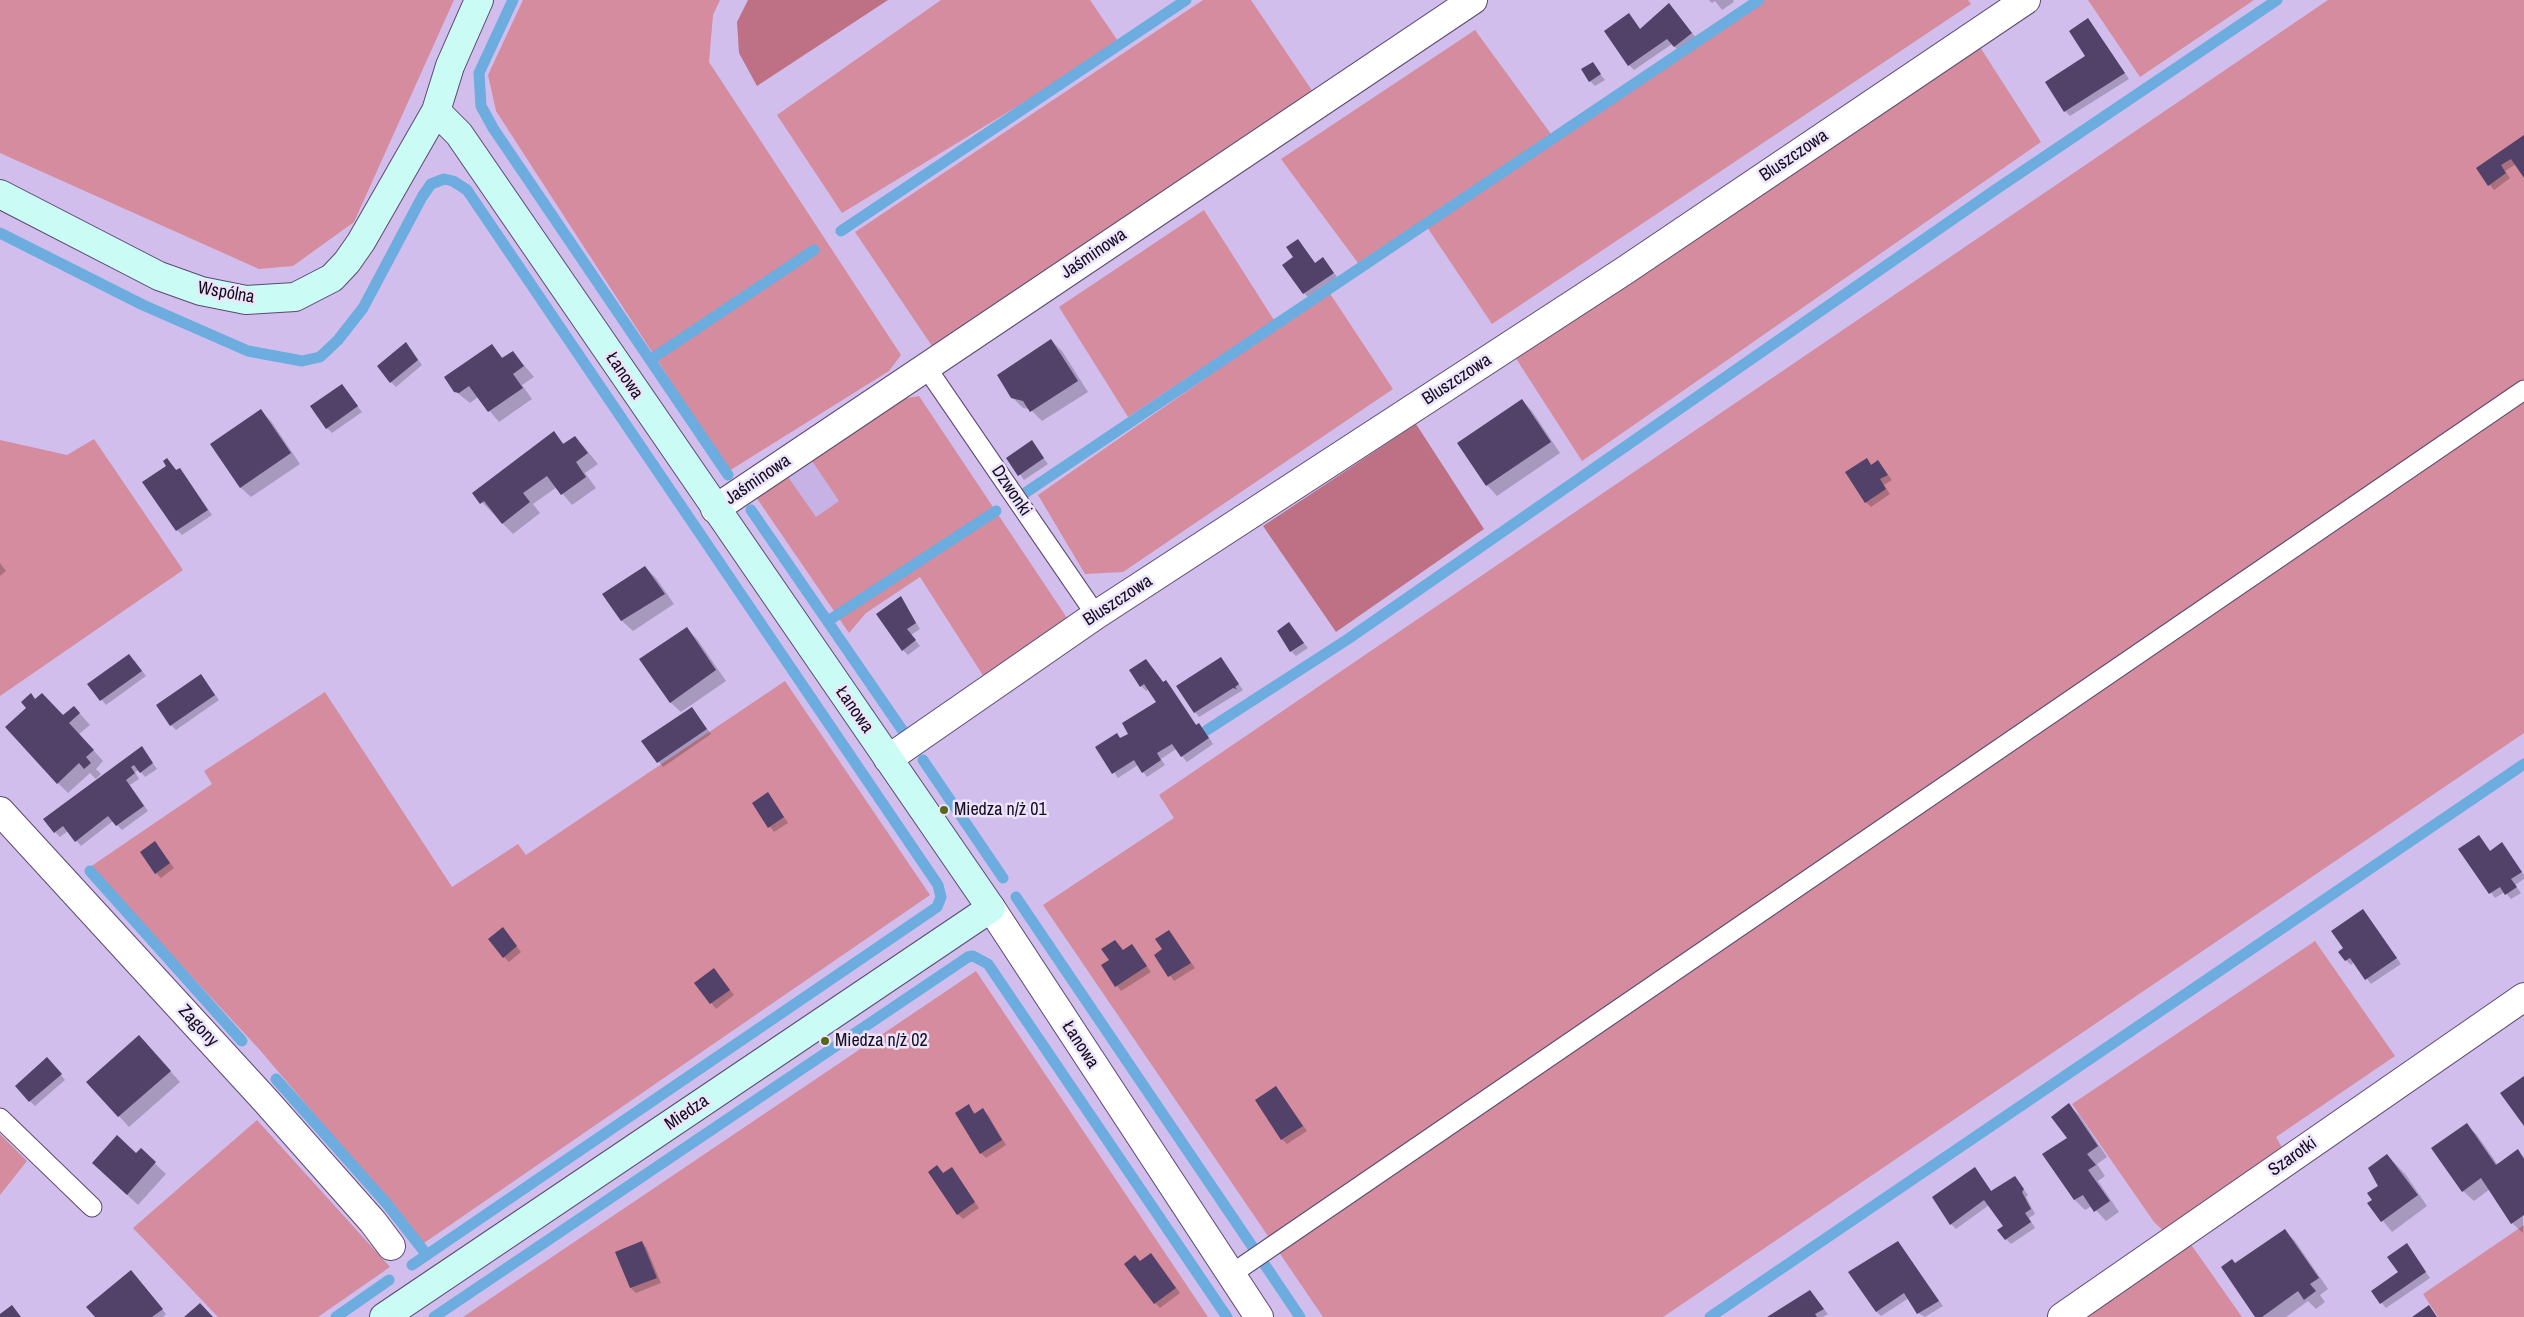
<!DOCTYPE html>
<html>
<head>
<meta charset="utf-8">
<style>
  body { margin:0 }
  canvas { display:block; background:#d1beed }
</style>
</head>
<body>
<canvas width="2524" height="1317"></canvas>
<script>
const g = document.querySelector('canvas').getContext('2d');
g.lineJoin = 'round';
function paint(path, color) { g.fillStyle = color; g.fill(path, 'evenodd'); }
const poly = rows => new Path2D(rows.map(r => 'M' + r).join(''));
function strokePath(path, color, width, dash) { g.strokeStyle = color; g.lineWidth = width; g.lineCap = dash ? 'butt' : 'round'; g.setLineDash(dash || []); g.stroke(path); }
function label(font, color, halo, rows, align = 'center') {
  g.font = font + ' "Archivo Narrow",sans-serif'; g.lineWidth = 5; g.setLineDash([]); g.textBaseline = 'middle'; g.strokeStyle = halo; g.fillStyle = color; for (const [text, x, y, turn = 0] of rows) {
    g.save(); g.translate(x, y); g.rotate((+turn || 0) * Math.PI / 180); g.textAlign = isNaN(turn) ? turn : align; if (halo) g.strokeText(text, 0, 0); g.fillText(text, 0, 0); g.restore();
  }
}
const built = poly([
  [810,458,839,501,815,518,786,474]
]);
const green = poly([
  [0,0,454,0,354,222,293,266,259,269,0,153],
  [523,0,720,0,713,15,709,62,901,355,889,371,729,471,496,111,488,75],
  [941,0,1090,0,1120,44,842,213,777,115],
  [1203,0,1251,0,1313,92,932,346,855,232],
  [1764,0,1968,0,1971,4,1492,324,1427,227],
  [2088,0,2254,0,2140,77],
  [2328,0,2524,0,2524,733,1663,1317,1323,1317,1043,905,1174,818,1159,795],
  [1475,30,1551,134,1358,263,1281,159],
  [1980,47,2041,142,1582,461,1515,357],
  [1204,210,1274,320,1128,417,1059,307],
  [1329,292,1393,389,1123,572,1085,574,1038,495],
  [919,396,1067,618,984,677,920,577,866,613,849,633,756,497,786,474,816,517,839,501,810,458,891,401],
  [94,439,183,570,0,696,0,440,67,455],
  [785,681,930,895,424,1243,259,1049,90,867,212,784,204,771,325,692,452,887,518,844,526,855],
  [2315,941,2395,1056,2276,1137,2284,1151,2166,1233,2154,1222,2072,1104],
  [976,971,1208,1317,463,1317],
  [257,1120,390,1267,318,1317,218,1317,133,1228],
  [0,1134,27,1161,0,1195],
  [2524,1225,2524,1317,2438,1317,2423,1294],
  [2190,1243,2242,1317,2082,1317]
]);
const forest = poly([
  [748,0,888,0,757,86,739,53,737,22],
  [1416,424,1484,529,1336,632,1263,526]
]);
const shadow = poly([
  [1709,0,1733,0,1734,2,1722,10,1715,1,1712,3],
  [1674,10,1696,38,1679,51,1672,44,1634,70,1629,65,1629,15,1641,30],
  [2088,20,2129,79,2070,116,2065,111,2087,56],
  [1592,64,1605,80,1595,86,1590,81],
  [2524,137,2524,175,2516,164,2505,171,2510,178,2494,190,2477,169],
  [1298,241,1316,264,1323,259,1338,278,1309,298,1304,293,1295,257],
  [1051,340,1062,351,1088,392,1042,421,1030,409,1023,408,1012,397],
  [491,346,504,359,513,352,534,377,522,385,532,399,499,422,478,397,470,403,455,391],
  [411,349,422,365,396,387,391,382],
  [346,390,362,412,332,433,327,428],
  [1522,400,1532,411,1560,453,1497,496,1487,485],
  [261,411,271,421,300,464,251,497,240,487],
  [554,432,565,445,575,437,585,448,598,464,585,473,596,488,572,505,557,487,533,504,540,513,513,534,473,493],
  [1032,442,1048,464,1024,480,1008,458],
  [167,459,177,471,179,469,184,474,212,515,182,535,177,530],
  [1867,460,1872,465,1878,462,1892,480,1884,485,1890,494,1871,507,1866,502],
  [0,563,6,571,0,576],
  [645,567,656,578,674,604,633,631,622,621,604,594],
  [901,598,920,629,911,635,920,646,908,655,903,650],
  [1289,624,1308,648,1296,656,1291,651],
  [686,628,697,639,726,681,681,712,670,702],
  [134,660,146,676,106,705,89,684],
  [1146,660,1164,683,1166,682,1171,687,1197,726,1199,725,1204,730,1213,744,1187,762,1176,749,1161,759,1165,765,1147,777,1138,765,1118,778,1097,747,1117,735,1122,739,1130,734,1158,702,1148,689,1146,691,1141,686],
  [1225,664,1243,690,1199,717,1195,712],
  [201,675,219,700,176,730,171,725],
  [36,700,63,716,74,707,90,725,79,734,103,761,96,769,101,774,96,779,90,773,68,793,58,783,28,708],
  [692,709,711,734,663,767,643,742],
  [142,748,157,769,145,777,139,770,135,772,139,779,130,785,148,811,122,830,113,821,81,846,68,831,60,837,55,832],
  [768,794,788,823,774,832,754,804],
  [2479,836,2491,852,2506,849,2524,875,2524,879,2515,885,2521,893,2511,899,2505,892,2495,898,2460,850],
  [155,843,174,868,161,878,156,873],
  [2363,910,2401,964,2371,984,2354,962,2351,965,2346,960,2345,948],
  [1169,931,1195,968,1174,981,1156,955,1164,950],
  [507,934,521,952,509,962,504,957],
  [1132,946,1151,972,1121,991,1102,966],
  [714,969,734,995,716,1009,696,983],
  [149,1047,180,1082,129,1127,88,1082],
  [52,1064,65,1080,35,1106,30,1101],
  [1276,1088,1307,1131,1287,1144,1282,1139],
  [2069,1105,2079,1115,2107,1157,2097,1164,2105,1176,2098,1181,2119,1212,2106,1221,2092,1206,2085,1210,2075,1200,2044,1154,2069,1138],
  [968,1106,976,1114,983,1110,988,1115,1006,1145,986,1158,981,1153],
  [2466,1124,2477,1135,2498,1165,2518,1151,2524,1157,2523,1233,2512,1223,2490,1189,2474,1201,2463,1191],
  [141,1150,166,1174,138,1205,104,1173,137,1155],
  [2387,1155,2406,1175,2427,1206,2392,1232,2369,1204,2374,1200,2379,1186],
  [1975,1168,1992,1192,2015,1178,2028,1195,2026,1197,2035,1214,2029,1218,2035,1228,2011,1244,2006,1239,2005,1226,1989,1205,1956,1229,1951,1224],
  [952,1169,979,1208,963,1219,958,1214,944,1174],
  [2285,1231,2295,1241,2328,1289,2320,1295,2325,1302,2316,1309,2308,1301,2286,1317,2256,1317,2236,1265],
  [641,1242,646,1247,661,1283,636,1293,631,1288,617,1252],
  [1898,1242,1943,1306,1925,1317,1918,1313,1909,1298,1881,1316,1876,1311],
  [2407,1245,2430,1278,2386,1308,2372,1292,2400,1273],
  [1155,1260,1180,1293,1160,1308,1155,1303,1140,1262],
  [136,1277,166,1314,163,1317,96,1317],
  [1810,1291,1828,1314,1823,1317,1769,1317]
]);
const stream = poly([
  [513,0,479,73,481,106,493,128,728,475],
  [841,231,1186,0],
  [0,233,143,305,248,351,302,361,320,357,338,340,363,308,422,197,431,184,444,179,453,181,467,190,938,885,941,897,937,907,412,1265],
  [650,360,814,250],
  [1025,493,1759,0],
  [751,510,905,734],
  [828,621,996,511],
  [1207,730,1348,639,1995,190,2277,0],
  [923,760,1003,878],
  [90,871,242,1041],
  [1016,897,1252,1246],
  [276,1079,387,1204,427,1255],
  [1265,1265,1300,1317],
  [336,1317,389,1280],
  [434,1317,968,957,973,956,988,964,1227,1317],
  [1710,1317,2524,764]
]);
const building = poly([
  [1669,3,1692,33,1674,47,1667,39,1628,66,1604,31,1629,13,1640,29],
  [2088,18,2125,73,2064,112,2045,82,2085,56,2069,31],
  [1593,62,1601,74,1589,82,1581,69],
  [2524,135,2524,178,2511,159,2501,165,2506,173,2488,186,2476,168],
  [1298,239,1315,263,1323,257,1334,273,1303,294,1282,265,1293,257,1286,247],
  [1051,339,1078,381,1030,412,1023,401,1011,398,997,375],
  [406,342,418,360,390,383,377,366],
  [492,344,502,358,513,351,524,366,513,374,523,388,488,412,469,386,459,393,454,392,444,377],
  [342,384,358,406,326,429,310,406],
  [1522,399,1551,442,1486,486,1457,443],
  [261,409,291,453,240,488,210,444],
  [554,431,563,444,575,436,588,453,576,462,586,477,561,495,547,476,523,493,530,502,502,524,484,501,480,504,472,493],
  [1032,440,1044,458,1018,476,1006,458],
  [167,458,176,470,180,468,208,510,176,531,142,482,166,466,163,461],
  [1867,458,1871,465,1878,460,1888,475,1880,479,1886,489,1865,503,1845,472],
  [645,566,665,594,621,621,602,594],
  [901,596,916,623,907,629,916,640,902,651,876,614],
  [1289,622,1304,643,1290,652,1277,631],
  [687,627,716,670,670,703,639,659],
  [129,654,142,671,100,701,87,684],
  [1221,657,1239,684,1235,687,1237,689,1233,688,1194,713,1176,686],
  [1146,659,1163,682,1166,680,1196,725,1199,723,1209,738,1181,757,1172,744,1157,753,1161,760,1142,773,1134,760,1112,774,1095,747,1117,733,1120,738,1128,734,1122,723,1156,702,1144,684,1140,687,1129,670],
  [201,674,215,695,170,726,156,705],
  [31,693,35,699,42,693,63,715,74,706,80,713,69,723,94,750,86,757,91,763,84,769,79,763,57,784,5,727,26,708,21,702],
  [692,707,707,729,657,763,641,741],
  [142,746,153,763,140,773,134,765,131,767,135,773,126,780,144,806,116,826,108,816,75,842,63,826,54,833,43,819],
  [768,792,784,817,768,828,752,803],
  [2479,835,2490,851,2502,842,2522,872,2511,879,2517,887,2505,895,2500,887,2489,894,2458,849],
  [155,841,170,863,155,874,140,852],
  [2363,909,2397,958,2365,980,2350,958,2345,961,2338,952,2343,948,2331,931],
  [503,927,517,946,503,958,488,939],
  [1169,930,1191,963,1168,977,1154,955,1162,949,1155,939],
  [1115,940,1123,950,1132,944,1147,966,1115,987,1101,965,1109,960,1101,949],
  [714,968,730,990,710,1004,694,983],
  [139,1035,171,1071,118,1117,86,1082],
  [47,1057,62,1074,29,1102,15,1086],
  [2524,1076,2524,1126,2500,1093],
  [1276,1086,1303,1126,1281,1140,1255,1100],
  [2069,1103,2098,1146,2087,1154,2096,1165,2088,1170,2110,1201,2094,1212,2083,1195,2074,1200,2042,1154,2067,1138,2051,1117],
  [969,1104,974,1114,983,1108,1002,1140,980,1154,955,1113],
  [2467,1123,2496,1165,2518,1149,2524,1159,2524,1215,2511,1224,2481,1178,2462,1192,2431,1148],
  [117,1135,136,1153,141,1148,156,1162,127,1195,92,1163],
  [2387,1154,2418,1195,2381,1222,2367,1203,2372,1200,2367,1193,2378,1186,2368,1168],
  [937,1165,943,1173,952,1167,975,1202,957,1215,928,1172],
  [1975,1167,1991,1191,2015,1176,2024,1189,2022,1192,2031,1209,2025,1213,2031,1222,2005,1240,1997,1230,2003,1226,1984,1200,1950,1225,1932,1197],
  [2285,1229,2319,1278,2310,1284,2316,1291,2304,1300,2298,1291,2262,1317,2255,1317,2221,1267,2232,1259,2235,1263],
  [642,1241,657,1278,630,1288,615,1252],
  [1898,1241,1939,1301,1917,1314,1904,1293,1876,1312,1848,1272],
  [2407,1243,2426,1272,2380,1304,2371,1291,2398,1272,2387,1257],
  [1151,1253,1176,1288,1154,1304,1124,1264,1135,1255,1140,1261],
  [131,1270,163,1309,152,1317,95,1317,86,1307],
  [1810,1290,1824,1309,1815,1314,1817,1317,1767,1317],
  [200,1303,213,1317,184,1317],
  [12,1305,21,1317,0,1317,0,1314],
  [2429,1305,2437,1317,2412,1317]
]);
const lane = poly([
  [926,367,1096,615],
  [0,1118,92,1207],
  [1230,1275,2524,390]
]);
const street = poly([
  [715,509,1473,0],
  [888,759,1096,615,1624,271,2026,0],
  [0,811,266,1101,373,1222,391,1246],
  [991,908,1259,1317],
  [2062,1317,2524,997]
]);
const secondary = poly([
  [0,194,159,276,201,291,246,300,295,297,332,278,347,262,361,242,436,111,450,66,479,0],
  [384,1317,991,908,459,134,436,111]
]);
const markers = [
  [944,810,5,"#536917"],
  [825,1041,5,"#536917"]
];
const streetNames = [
  ["Bluszczowa",1794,156,-34],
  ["Jaśminowa",1094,254,-34],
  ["Wspólna",226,293,10],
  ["Łanowa",624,376,56],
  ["Bluszczowa",1457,380,-33],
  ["Jaśminowa",758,480,-34],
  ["Dzwonki",1011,491,56],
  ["Bluszczowa",1118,601,-33],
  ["Łanowa",854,710,55],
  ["Zagony",198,1026,47],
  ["Łanowa",1080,1045,57],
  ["Miedza",687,1113,-34],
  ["Szarotki",2293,1157,-35]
];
const poiNames = [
  ["Miedza n/ż 01",954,810],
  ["Miedza n/ż 02",835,1041]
];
paint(built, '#c7b2e6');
paint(green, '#d58c9e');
paint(forest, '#be7185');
paint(shadow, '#0003');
strokePath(stream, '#6cacdf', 11);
paint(building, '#524168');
strokePath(lane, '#5b4971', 21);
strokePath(street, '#5b4971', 30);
strokePath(secondary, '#5b4971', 30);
strokePath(lane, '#fff', 19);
strokePath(street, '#fff', 28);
strokePath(secondary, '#cafbf5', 28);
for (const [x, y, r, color] of markers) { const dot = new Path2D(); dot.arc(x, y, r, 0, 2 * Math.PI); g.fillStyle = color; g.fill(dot); strokePath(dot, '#ede4fc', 2); }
label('18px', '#140d1d', '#ede4fc', streetNames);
label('18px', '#140d1d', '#ede4fc', poiNames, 'left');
</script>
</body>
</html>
